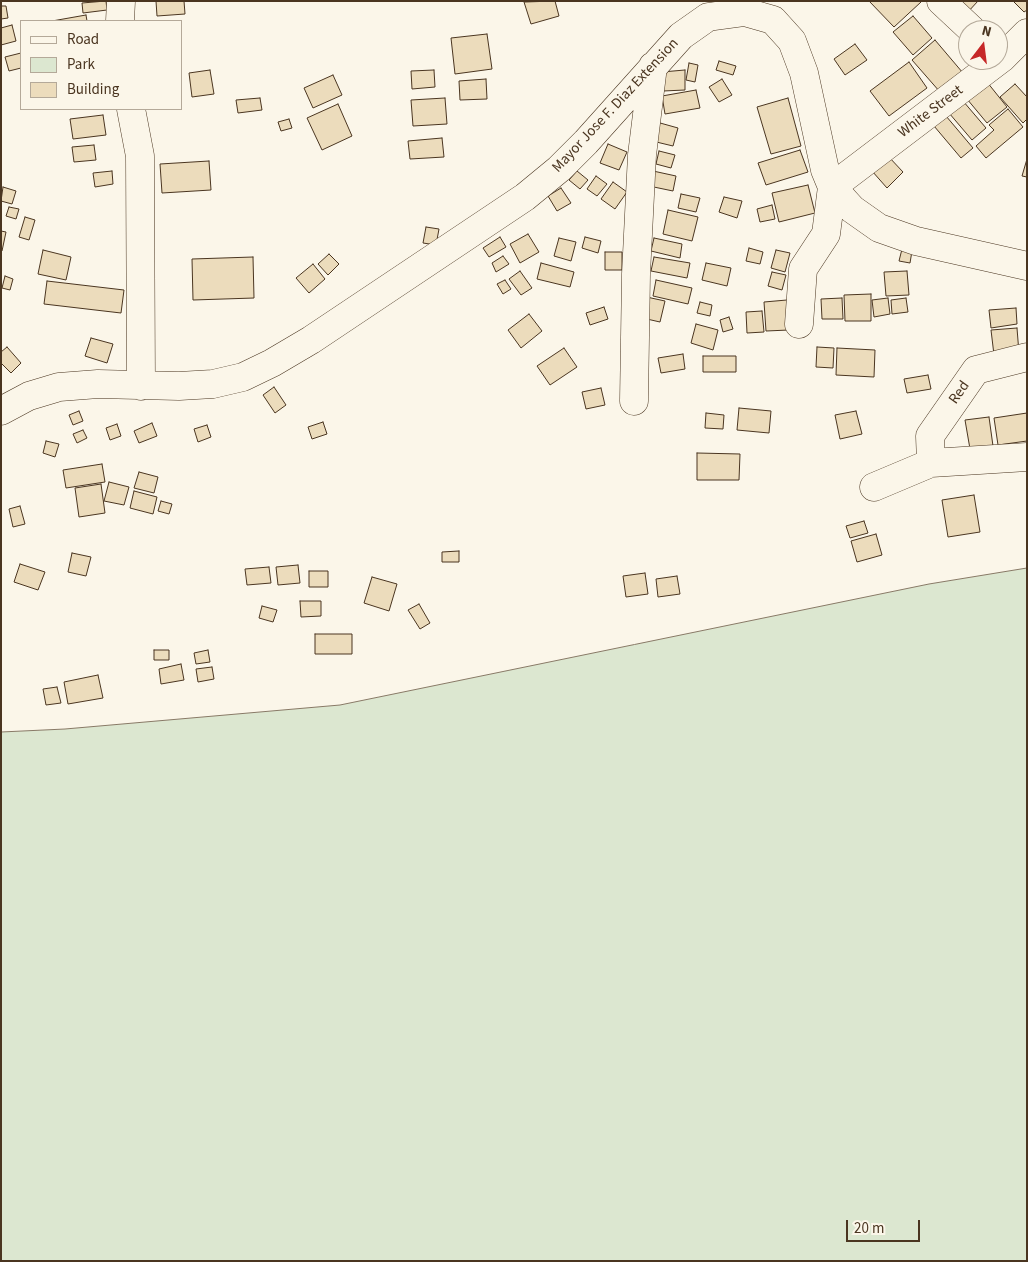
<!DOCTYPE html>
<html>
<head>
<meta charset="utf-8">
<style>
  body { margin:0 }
  #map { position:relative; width:1028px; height:1262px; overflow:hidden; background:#fbf6e9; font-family:"Source Sans 3",sans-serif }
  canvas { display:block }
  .frame { position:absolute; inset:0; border:2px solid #4a3520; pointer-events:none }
  .legend { position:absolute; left:20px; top:20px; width:162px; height:90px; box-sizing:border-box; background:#fbf6e9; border:1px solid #b4a999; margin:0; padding:6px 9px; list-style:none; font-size:15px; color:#4a3520 }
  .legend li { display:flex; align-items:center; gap:10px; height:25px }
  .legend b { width:25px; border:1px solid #b4a999 }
  .north { position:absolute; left:958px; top:20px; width:50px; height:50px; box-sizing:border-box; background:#fbf6e9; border:1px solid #b4a999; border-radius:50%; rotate:15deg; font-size:14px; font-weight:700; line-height:20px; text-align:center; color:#4a3520 }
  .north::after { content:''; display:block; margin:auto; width:18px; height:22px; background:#c62828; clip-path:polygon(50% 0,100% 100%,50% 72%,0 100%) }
  .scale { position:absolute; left:846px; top:1220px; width:74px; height:22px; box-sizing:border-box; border:2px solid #4a3520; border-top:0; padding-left:6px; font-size:15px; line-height:18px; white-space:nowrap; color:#4a3520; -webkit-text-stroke:4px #fbf6e9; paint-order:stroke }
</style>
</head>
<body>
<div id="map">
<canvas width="1028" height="1262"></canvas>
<div class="frame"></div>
<ul class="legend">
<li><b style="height:6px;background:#fbf6e9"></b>Road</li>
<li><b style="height:14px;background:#dce7d0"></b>Park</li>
<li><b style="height:14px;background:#ecdcbc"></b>Building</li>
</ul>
<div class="north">N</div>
<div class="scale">20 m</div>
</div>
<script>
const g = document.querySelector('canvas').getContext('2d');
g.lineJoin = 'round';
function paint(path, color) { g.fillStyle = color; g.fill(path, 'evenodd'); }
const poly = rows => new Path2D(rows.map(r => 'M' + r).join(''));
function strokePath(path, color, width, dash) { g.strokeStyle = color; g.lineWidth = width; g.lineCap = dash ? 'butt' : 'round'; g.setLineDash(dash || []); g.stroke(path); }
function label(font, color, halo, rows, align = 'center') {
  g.font = font + ' "Source Sans 3",sans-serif'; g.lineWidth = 4; g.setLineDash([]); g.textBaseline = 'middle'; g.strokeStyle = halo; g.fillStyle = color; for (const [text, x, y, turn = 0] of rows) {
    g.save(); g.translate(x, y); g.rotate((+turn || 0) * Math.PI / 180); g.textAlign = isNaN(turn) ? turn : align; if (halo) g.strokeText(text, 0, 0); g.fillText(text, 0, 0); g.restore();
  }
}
const green = poly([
  [1027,568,1027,1261,1,1261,1,732,65,729,340,705,929,584,1027,568]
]);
const building = poly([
  [106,1,107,10,83,13,82,3,106,1],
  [156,1,184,1,185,14,157,16,156,1],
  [555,1,559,16,531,24,524,2,555,1],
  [869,1,920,1,921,2,894,27,869,1],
  [954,1,978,1,967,13,954,1],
  [1013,1,1027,1,1027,10,1024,12,1013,1],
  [1,6,6,6,8,18,1,19,1,6],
  [86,15,87,21,52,21,86,15],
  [913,16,932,38,913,55,893,32,913,16],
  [12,25,16,41,1,45,1,28,12,25],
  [487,34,492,69,455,74,451,38,487,34],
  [935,40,963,73,940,92,912,60,935,40],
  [855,44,867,60,845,75,834,59,855,44],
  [21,53,21,68,9,71,5,57,21,53],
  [719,61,736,66,733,75,716,70,719,61],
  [909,62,927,88,889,116,870,91,909,62],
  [689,63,698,65,695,82,686,80,689,63],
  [210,70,214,94,192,97,189,73,210,70],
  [434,70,435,87,412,89,411,71,434,70],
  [685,70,685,90,663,91,662,72,685,70],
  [333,75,342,95,313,108,304,88,333,75],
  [486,79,487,99,460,100,459,81,486,79],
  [722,79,732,95,719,102,709,87,722,79],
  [987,82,1007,107,987,123,967,99,987,82],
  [1015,84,1027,97,1027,119,1023,123,1000,97,1015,84],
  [696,90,700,108,665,114,662,96,696,90],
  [260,98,262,110,238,113,236,100,260,98],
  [445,98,447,124,413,126,411,100,445,98],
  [788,98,801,146,771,154,757,107,788,98],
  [963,101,986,128,972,140,949,113,963,101],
  [338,104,352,136,322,150,307,118,338,104],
  [1008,109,1023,127,986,158,976,146,994,130,989,125,1008,109],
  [103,115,106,135,73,139,70,119,103,115],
  [946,116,973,148,961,158,934,126,946,116],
  [289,119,292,128,281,131,278,122,289,119],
  [653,121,678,128,673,146,648,140,653,121],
  [442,138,444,157,410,159,408,141,442,138],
  [608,144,627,152,619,170,600,163,608,144],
  [94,145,96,160,74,162,72,147,94,145],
  [800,150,808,172,766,185,758,163,800,150],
  [659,151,675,155,671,168,656,164,659,151],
  [888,156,903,172,887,188,872,171,888,156],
  [1027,159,1027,177,1022,176,1027,159],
  [209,161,211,190,162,193,160,164,209,161],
  [112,171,113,184,95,187,93,173,112,171],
  [577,171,588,180,580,189,569,180,577,171],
  [653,171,676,176,673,191,649,186,653,171],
  [596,176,607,184,597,196,587,189,596,176],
  [613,182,627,192,615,209,601,199,613,182],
  [808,185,815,213,779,222,772,193,808,185],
  [3,187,16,191,12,204,1,201,3,187],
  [561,188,571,203,557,211,548,196,561,188],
  [681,194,700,198,696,212,678,208,681,194],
  [724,197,742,201,737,218,719,212,724,197],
  [772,205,775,219,760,222,757,209,772,205],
  [9,207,19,209,16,219,6,216,9,207],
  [668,210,698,217,692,241,663,234,668,210],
  [25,217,35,220,29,240,19,237,25,217],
  [426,227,439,229,436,245,423,243,426,227],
  [1,231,6,232,2,251,1,251,1,231],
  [528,234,539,252,520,263,510,244,528,234],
  [500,237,506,247,489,257,483,248,500,237],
  [585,237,601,241,598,253,582,248,585,237],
  [559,238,576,242,571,261,554,256,559,238],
  [654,238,682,244,680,258,651,251,654,238],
  [749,248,763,252,760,264,746,261,749,248],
  [902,249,912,251,910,263,899,261,902,249],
  [43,250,71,257,66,280,38,274,43,250],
  [776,250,790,253,785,272,771,268,776,250],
  [605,252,622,252,622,270,605,270,605,252],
  [329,254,339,264,328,275,318,264,329,254],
  [503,256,509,264,496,272,492,263,503,256],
  [253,257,254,298,193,300,192,259,253,257],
  [654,257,690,263,687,278,651,271,654,257],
  [541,263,574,272,570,287,537,279,541,263],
  [706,263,731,268,727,286,702,280,706,263],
  [313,264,325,279,309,293,296,278,313,264],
  [520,271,532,288,521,295,509,279,520,271],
  [907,271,909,295,886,296,884,272,907,271],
  [772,272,786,275,782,290,768,286,772,272],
  [5,276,13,279,10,290,2,288,5,276],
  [505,280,511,289,503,294,497,284,505,280],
  [656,280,692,288,688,304,653,296,656,280],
  [47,281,124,290,121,313,44,304,47,281],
  [871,294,871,321,845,321,844,295,871,294],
  [642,296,665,301,660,322,638,317,642,296],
  [842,298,843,319,822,319,821,299,842,298],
  [888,298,890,314,874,317,872,300,888,298],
  [906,298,908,312,892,314,891,300,906,298],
  [787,300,789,330,766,331,764,302,787,300],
  [700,302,712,305,710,316,697,313,700,302],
  [604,307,608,319,590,325,586,313,604,307],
  [1016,308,1017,324,991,328,989,310,1016,308],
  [762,311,764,332,747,333,746,312,762,311],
  [529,314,542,331,521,348,508,330,529,314],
  [729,317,733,329,723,332,720,320,729,317],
  [696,324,718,330,713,350,691,343,696,324],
  [1017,328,1019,353,994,355,991,330,1017,328],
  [91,338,113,344,107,363,85,356,91,338],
  [7,347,21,363,11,373,1,363,1,352,7,347],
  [817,347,834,348,833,368,816,367,817,347],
  [564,348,577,367,550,385,537,366,564,348],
  [837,348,875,350,874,377,836,375,837,348],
  [683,354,685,369,661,373,658,358,683,354],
  [703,356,736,356,736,372,703,372,703,356],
  [928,375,931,389,907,393,904,379,928,375],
  [274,387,286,405,275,413,263,395,274,387],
  [601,388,605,405,586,409,582,392,601,388],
  [739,408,771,411,769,433,737,430,739,408],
  [79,411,83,421,73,425,69,415,79,411],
  [856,411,862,434,840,439,835,415,856,411],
  [706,413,724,415,723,429,705,428,706,413],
  [1027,413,1027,441,998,445,994,418,1027,413],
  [989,417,993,446,970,449,965,420,989,417],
  [323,422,327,434,312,439,308,427,323,422],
  [152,423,157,436,139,443,134,431,152,423],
  [117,424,121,436,110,440,106,428,117,424],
  [207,425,211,437,198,442,194,429,207,425],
  [83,430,87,438,77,443,73,434,83,430],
  [46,441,59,444,55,457,43,453,46,441],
  [697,453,740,454,739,480,697,480,697,453],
  [102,464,105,482,66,488,63,470,102,464],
  [139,472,158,477,154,493,134,488,139,472],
  [109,482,129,487,124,505,104,501,109,482],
  [101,484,105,513,79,517,75,488,101,484],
  [134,491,157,497,153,514,130,508,134,491],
  [974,495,980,532,948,537,942,500,974,495],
  [161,501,172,504,169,514,158,511,161,501],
  [20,506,25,524,13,527,9,509,20,506],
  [864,521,868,533,850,538,846,526,864,521],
  [876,534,882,555,857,562,851,541,876,534],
  [459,551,459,562,442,562,442,552,459,551],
  [72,553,91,557,86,576,68,572,72,553],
  [20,564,45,572,38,590,14,582,20,564],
  [298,565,300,583,278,585,276,567,298,565],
  [269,567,271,583,247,585,245,569,269,567],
  [309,571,328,571,328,587,309,587,309,571],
  [645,573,648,594,626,597,623,576,645,573],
  [677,576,680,594,658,597,656,579,677,576],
  [372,577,397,584,389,611,364,603,372,577],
  [300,601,321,601,321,616,301,617,300,601],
  [419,604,430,623,420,629,408,610,419,604],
  [262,606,277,610,273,622,259,618,262,606],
  [315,634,352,634,352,654,315,654,315,634],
  [154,650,169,650,169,660,154,660,154,650],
  [208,650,210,662,196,664,194,653,208,650],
  [181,664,184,680,161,684,159,669,181,664],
  [212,667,214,679,198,682,196,669,212,667],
  [98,675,103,698,68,704,64,682,98,675],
  [57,687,61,703,46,705,43,689,57,687]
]);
const minor = poly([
  [941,1,972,30],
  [120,21,121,1],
  [131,109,140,156,141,386],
  [799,324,803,269,826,234,832,187,1002,58,1027,33],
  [634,401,636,274,642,155,653,66],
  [1,411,29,396,59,387,98,384,179,386,213,384,243,377,272,363,311,340,525,197,559,169,586,142,681,36,708,17,745,12,773,20,792,41,804,73,825,170,832,187,852,209,879,228,916,241,1027,266],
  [931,463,930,436,976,370,1027,357],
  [874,487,931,463,1027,457]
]);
const streetNames = [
  ["Mayor Jose F. Diaz Extension",616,106,-47],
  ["White Street",931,112,-37],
  ["Red",960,393,-55]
];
paint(green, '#dce7d0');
strokePath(green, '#887966', 1);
paint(building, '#ecdcbc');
strokePath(building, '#4a3520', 1);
strokePath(minor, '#4a3520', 29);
strokePath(minor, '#fbf6e9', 28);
label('15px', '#4a3520', '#fbf6e9', streetNames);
</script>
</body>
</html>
